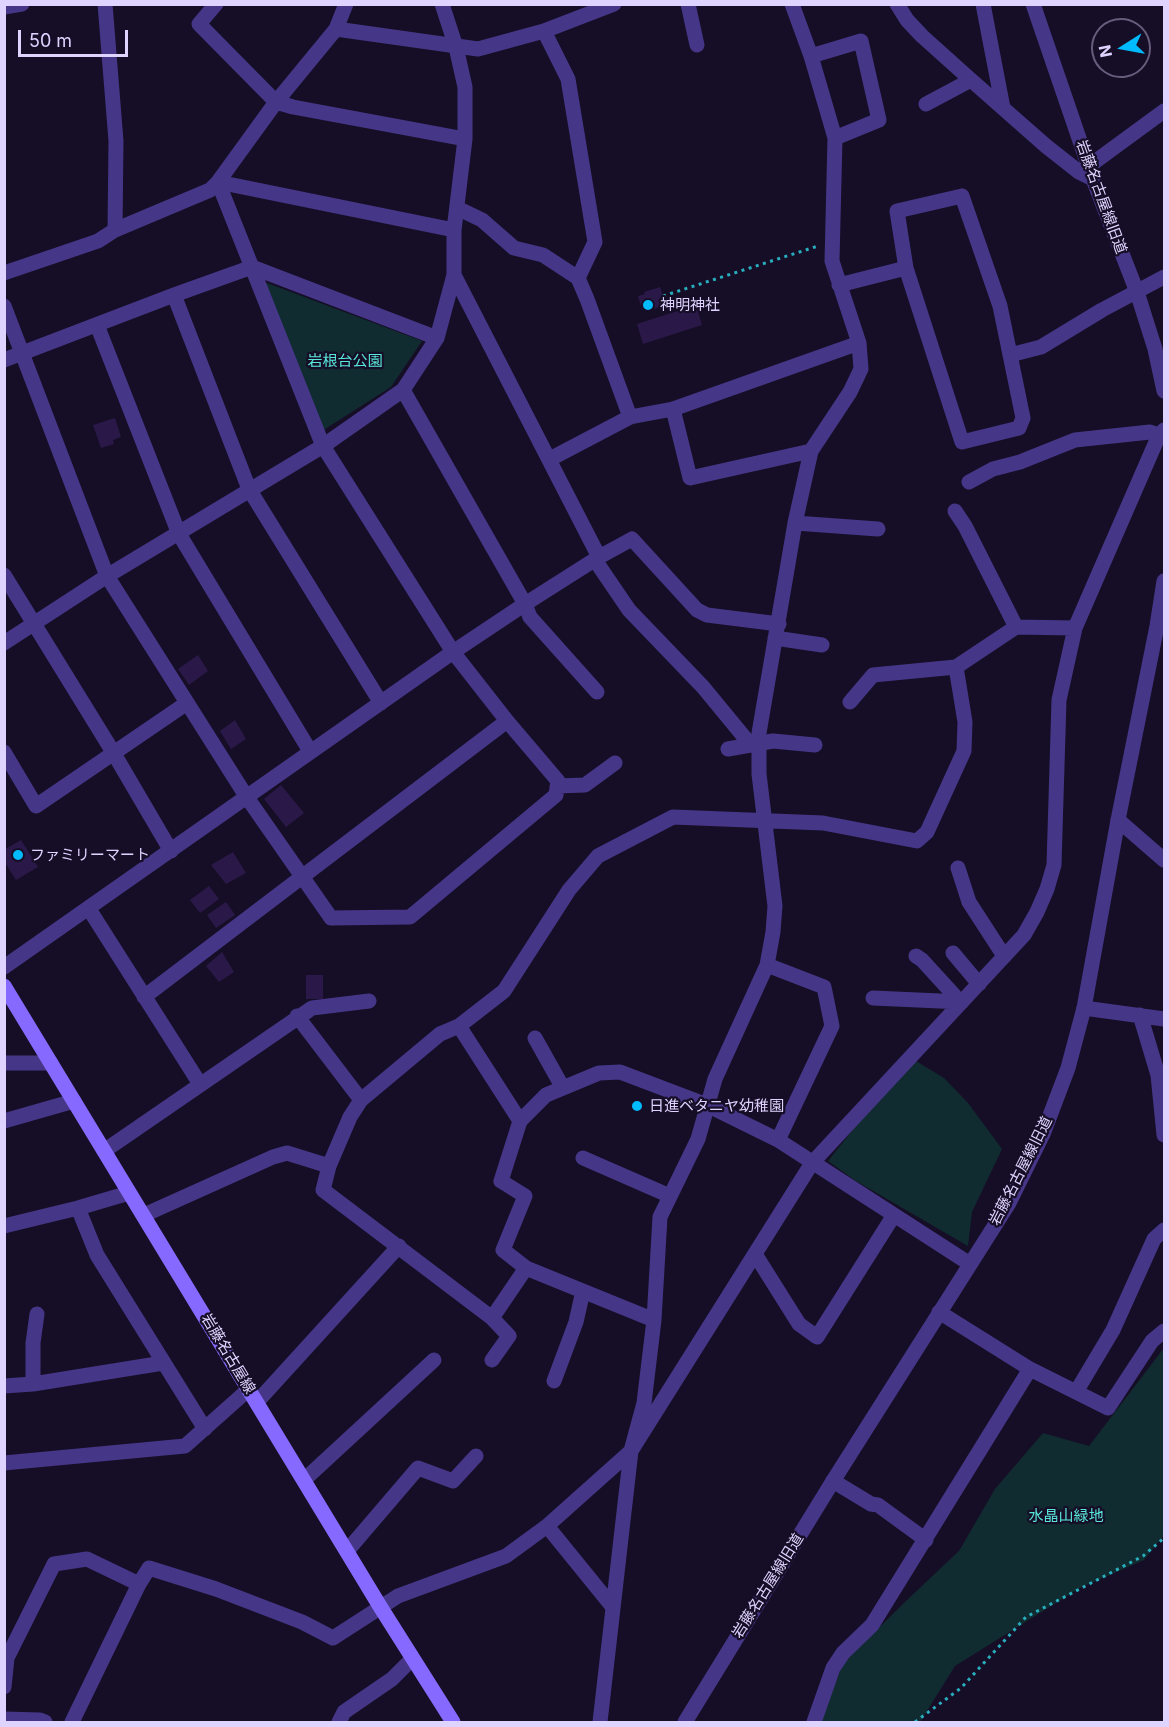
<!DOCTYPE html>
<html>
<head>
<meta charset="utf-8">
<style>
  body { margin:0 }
  #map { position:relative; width:1169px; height:1727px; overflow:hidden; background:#160e26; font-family:Inter,sans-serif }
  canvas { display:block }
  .frame { position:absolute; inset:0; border:6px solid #dfd3ff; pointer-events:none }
  .north { position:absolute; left:1091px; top:18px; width:60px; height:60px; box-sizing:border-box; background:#160e26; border:2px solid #665d7d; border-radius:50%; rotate:259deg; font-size:16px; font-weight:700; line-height:24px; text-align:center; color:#dfd3ff }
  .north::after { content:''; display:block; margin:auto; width:21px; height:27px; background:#00bbfe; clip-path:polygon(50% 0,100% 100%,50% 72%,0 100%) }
  .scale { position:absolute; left:18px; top:30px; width:110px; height:27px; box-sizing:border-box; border:3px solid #dfd3ff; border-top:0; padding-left:8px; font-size:18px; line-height:21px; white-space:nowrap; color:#dfd3ff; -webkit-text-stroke:4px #160e26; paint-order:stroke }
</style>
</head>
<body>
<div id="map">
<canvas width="1169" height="1727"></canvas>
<div class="frame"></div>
<div class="north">N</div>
<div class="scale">50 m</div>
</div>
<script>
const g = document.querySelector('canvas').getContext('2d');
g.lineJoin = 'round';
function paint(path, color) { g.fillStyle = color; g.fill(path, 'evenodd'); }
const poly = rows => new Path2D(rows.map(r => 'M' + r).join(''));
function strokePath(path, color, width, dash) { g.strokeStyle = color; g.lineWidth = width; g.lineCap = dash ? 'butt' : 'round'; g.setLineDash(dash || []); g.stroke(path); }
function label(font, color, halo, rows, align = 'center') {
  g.font = font + ' Inter,"Noto Sans JP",sans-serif'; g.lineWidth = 4.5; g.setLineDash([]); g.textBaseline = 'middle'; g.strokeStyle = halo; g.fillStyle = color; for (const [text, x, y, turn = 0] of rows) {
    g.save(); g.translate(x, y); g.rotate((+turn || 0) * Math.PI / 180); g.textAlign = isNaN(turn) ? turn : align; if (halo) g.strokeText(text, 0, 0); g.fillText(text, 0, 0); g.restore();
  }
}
const green = poly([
  [259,280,422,341,391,387,322,431],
  [916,1061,944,1078,968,1103,1002,1149,972,1212,968,1246,856,1181,828,1161,875,1102],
  [1164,1348,1164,1535,1144,1560,1080,1588,955,1666,920,1722,818,1722,844,1662,907,1600,959,1551,995,1489,1043,1433,1089,1446]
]);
const building = poly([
  [660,287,666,305,650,310,649,308,642,310,638,296,645,294,644,292],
  [696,305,702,325,643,344,637,324],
  [115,418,121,437,113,440,114,444,101,448,93,425],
  [198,655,208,671,189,685,178,669],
  [235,720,246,739,231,749,220,731],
  [281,785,304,813,286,827,264,799],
  [21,840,38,867,16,880,4,861,4,850],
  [233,852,246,873,226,884,211,865],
  [209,886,219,899,200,913,190,900],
  [226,902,235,915,216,928,207,915],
  [222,952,234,972,219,982,206,966],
  [306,975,323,975,323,999,306,999]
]);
const path = poly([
  [663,296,818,246],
  [915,1722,961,1688,1026,1617,1143,1556,1164,1538]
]);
const minor = poly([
  [105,4,116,141,115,230],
  [216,4,199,24,276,102,293,107,465,139],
  [688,4,697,45],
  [897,4,907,20,922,36,971,80,1046,146,1079,172,1093,179],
  [983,4,1003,108],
  [4,7,22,4],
  [336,29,478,49,544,31,614,4],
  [544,31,568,79,595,242,578,278],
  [811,56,861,41,879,120,835,138],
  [926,104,971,80],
  [1089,166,1164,111],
  [962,196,1000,306,1023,418,1019,428,962,442,906,268,897,211,962,196],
  [457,208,482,220,514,248,543,255,578,278,587,299,630,417],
  [4,273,98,241,115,230,210,190,218,182,454,230],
  [454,275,599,557],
  [839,285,906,268],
  [174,295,249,489,381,703],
  [4,306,107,576,246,796,331,918,410,917,556,795,558,781,507,721,453,652,323,446,218,182,276,102,336,29,346,4],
  [97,325,179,534,310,751],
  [1010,355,1041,347,1102,310,1164,277],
  [4,360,174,295,252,267,437,338],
  [403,390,525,604,530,617,597,692],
  [673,409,690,478,811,451],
  [550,459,630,417,673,409,859,343],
  [969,482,993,469,1020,462,1075,440,1150,432,1159,435],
  [955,511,965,526,1016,627],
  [795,523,878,529],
  [595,560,629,610,703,687,745,738,748,745],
  [4,575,113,752,171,851],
  [775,638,822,645],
  [4,643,107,576,323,446,403,390,437,338,454,275,454,230,465,139,465,87,456,47,442,4],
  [850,702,873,675,956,667],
  [728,749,773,741,815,745],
  [4,752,36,806,187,703],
  [557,786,585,785,615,763],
  [1118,820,1164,860],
  [958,868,969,902,1004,956],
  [89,909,200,1084],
  [953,953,979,984],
  [916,956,922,960,954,995,957,1001],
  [767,965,824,987,832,1026,778,1140],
  [4,967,453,652,525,604,599,557,632,539,697,610,707,615,779,624],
  [144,997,507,721],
  [873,998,962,1002],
  [1084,1008,1164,1019],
  [1140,1015,1158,1075,1164,1135],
  [297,1016,361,1100],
  [459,1026,520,1121,546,1095,599,1073,620,1072,707,1105,778,1140,970,1264],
  [535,1038,563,1088],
  [4,1063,51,1063],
  [4,1121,74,1101],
  [520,1121,501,1181,525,1196,503,1250,526,1268],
  [104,1151,312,1008,369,1001],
  [583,1158,670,1196],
  [78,1208,97,1255,205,1429],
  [144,1215,273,1157,287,1153,329,1166],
  [4,1226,78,1208,129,1193],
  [755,1254,799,1324,817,1337,894,1215],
  [939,1312,1030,1369,1108,1408,1152,1341,1164,1331],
  [654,1320,526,1268,492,1318,323,1190,329,1166,350,1117,361,1100,440,1034,459,1026,504,991,569,890,598,856,673,817,823,823,917,841,927,832,964,751,965,722,956,667,1016,627,1075,628],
  [492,1360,509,1336,492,1318],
  [554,1381,576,1322,583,1291],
  [33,1384,33,1343,37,1314],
  [4,1386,33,1384,163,1363],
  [1076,1392,1113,1330,1154,1239,1164,1230],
  [257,1402,399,1246],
  [4,1463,185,1446,249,1389],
  [304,1480,434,1360],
  [833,1481,871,1504,878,1505,926,1540],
  [547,1526,612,1606],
  [347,1551,418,1468,453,1481,476,1456],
  [4,1687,7,1658,54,1564,87,1559,139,1584],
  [4,1719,40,1720,45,1722],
  [72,1722,139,1584,149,1568,216,1589,302,1622,333,1638,398,1596,506,1556,547,1526,631,1451,812,1163,1024,935,1037,912,1047,889,1054,865,1059,700,1075,628,1159,435,1164,430],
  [339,1722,344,1712,392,1679,412,1659],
  [600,1722,631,1451,644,1403,654,1320,660,1217,698,1139,715,1079,767,965,773,932,775,906,759,774,759,733,795,523,811,451,850,392,861,369,859,343,832,261,835,138,811,56,792,4],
  [814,1722,833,1668,843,1653,872,1625,1030,1369]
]);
const tertiary = poly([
  [1033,4,1093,179,1137,292,1155,349,1164,391],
  [685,1722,833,1481,1009,1203,1043,1134,1068,1068,1084,1008,1118,820,1157,626,1164,581]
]);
const secondary = poly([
  [4,986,381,1608,453,1722]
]);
const markers = [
  [648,305,6,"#00bbfe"],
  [18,855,6,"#00bbfe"],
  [637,1106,6,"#00bbfe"]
];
const streetNames = [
  ["岩藤名古屋線旧道",1101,197,70],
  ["岩藤名古屋線旧道",1021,1171,-63],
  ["岩藤名古屋線",228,1354,59],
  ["岩藤名古屋線旧道",768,1586,-58]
];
const poiNames = [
  ["神明神社",660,305],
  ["ファミリーマート",30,855],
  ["日進ベタニヤ幼稚園",649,1106]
];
const parkNames = [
  ["岩根台公園",345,361],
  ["水晶山緑地",1066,1516]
];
paint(green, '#102c31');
paint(building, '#2a1948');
strokePath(path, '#28aebe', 3, [3, 4.5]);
strokePath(minor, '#463688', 15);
strokePath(tertiary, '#463688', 15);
strokePath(secondary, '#866aff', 15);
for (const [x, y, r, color] of markers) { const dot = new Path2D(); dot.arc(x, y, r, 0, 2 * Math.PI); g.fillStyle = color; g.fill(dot); strokePath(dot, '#160e26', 2); }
label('15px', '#dfd3ff', '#160e26', streetNames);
label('15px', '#dfd3ff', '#160e26', poiNames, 'left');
label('15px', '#58e6da', '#160e26', parkNames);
</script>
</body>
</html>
